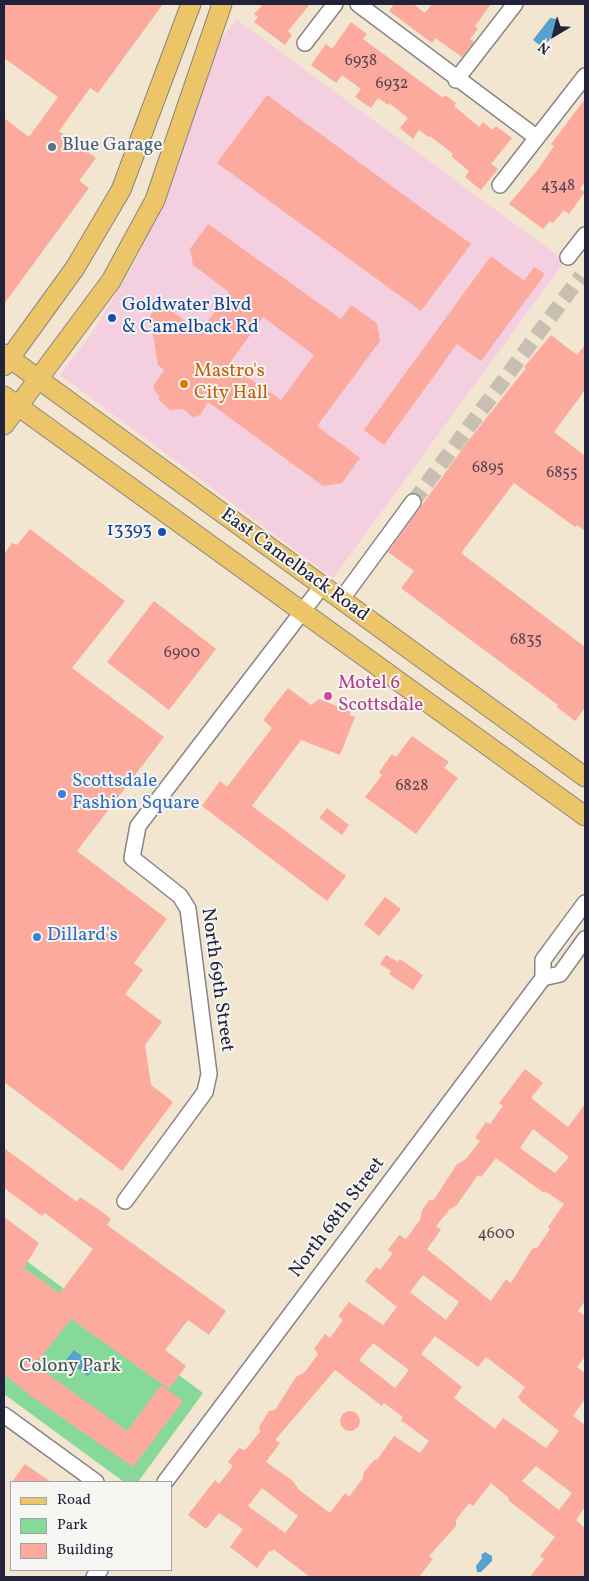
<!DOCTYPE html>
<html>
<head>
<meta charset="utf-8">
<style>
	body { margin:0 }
	#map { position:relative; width:589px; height:1581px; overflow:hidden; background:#f2e6d0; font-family:Vollkorn,serif }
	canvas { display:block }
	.frame { position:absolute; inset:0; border:5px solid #22223b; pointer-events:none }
	.legend { position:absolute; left:10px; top:1481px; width:162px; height:90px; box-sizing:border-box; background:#f6f6f2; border:1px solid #a1a1a9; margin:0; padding:6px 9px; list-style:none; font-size:15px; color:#22223b }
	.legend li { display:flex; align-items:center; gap:10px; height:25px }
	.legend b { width:25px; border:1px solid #a1a1a9 }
	.north { position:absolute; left:529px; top:10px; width:50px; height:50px; -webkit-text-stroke:4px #f6f6f2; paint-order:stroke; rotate:217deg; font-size:14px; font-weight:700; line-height:20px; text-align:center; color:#22223b }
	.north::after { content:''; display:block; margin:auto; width:18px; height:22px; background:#22223b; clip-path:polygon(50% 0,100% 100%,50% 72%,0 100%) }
</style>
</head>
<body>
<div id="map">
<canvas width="589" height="1581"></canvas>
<div class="frame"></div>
<ul class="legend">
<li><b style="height:6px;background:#edc569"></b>Road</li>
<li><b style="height:14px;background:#87d99a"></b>Park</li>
<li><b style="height:14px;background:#fbaa9d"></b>Building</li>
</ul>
<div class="north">N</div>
</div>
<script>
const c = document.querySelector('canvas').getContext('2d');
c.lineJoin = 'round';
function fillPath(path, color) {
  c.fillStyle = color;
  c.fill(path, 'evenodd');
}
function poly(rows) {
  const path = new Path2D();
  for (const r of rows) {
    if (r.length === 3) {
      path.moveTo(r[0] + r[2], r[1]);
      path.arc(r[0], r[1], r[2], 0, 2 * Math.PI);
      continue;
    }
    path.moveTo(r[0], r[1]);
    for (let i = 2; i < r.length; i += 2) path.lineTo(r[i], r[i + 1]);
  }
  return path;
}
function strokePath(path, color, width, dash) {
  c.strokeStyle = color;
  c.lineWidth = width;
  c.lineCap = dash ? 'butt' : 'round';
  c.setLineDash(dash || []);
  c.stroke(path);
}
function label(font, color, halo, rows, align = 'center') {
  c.font = font + ' Vollkorn,serif';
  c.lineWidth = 4;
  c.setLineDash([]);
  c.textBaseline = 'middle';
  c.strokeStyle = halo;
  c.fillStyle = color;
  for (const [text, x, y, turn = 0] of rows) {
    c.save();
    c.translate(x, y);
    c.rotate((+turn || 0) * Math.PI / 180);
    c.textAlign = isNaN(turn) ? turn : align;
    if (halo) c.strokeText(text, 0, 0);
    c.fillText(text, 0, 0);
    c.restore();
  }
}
fillPath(poly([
	[236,19,565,261,333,578,60,375,92,333,136,261,179,163,215,48]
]), '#f3cfdf');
fillPath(poly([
	[4,1244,203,1393,138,1482,124,1482,4,1394]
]), '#87d99a');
fillPath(poly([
	[550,18,557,19,560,26,543,48,533,40],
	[74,1350,95,1366,88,1376,66,1360],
	[485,1552,492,1556,492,1561,481,1572,477,1572,476,1566,482,1558,481,1555]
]), '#57a1cf');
fillPath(poly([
	[4,4,163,4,98,93,90,88,59,131,96,158,79,181,89,188,4,304,4,118,29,137,58,97,4,58],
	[263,4,310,4,288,31,292,35,285,45,254,22,258,17,254,14],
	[394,4,413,4,425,13,432,4,491,4,475,26,478,29,470,39,474,42,462,57,435,38,432,43,389,11],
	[351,22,367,34,363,39,443,98,445,95,456,103,454,106,479,127,483,122,492,130,496,126,512,138,491,164,498,169,481,190,465,177,469,171,451,156,453,154,430,136,428,137,419,130,413,139,400,128,408,118,389,103,388,105,378,98,371,108,355,97,361,89,342,75,336,83,311,65,326,44,332,49],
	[267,95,471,244,421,311,217,163],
	[585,99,585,182,580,189,585,192,569,214,564,210,553,223,550,221,543,229,509,204,539,168,554,146,551,144],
	[208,224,341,319,351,305,377,323,380,341,317,426,360,458,342,483,323,486,208,402,200,415,193,417,183,409,170,410,158,399,160,398,154,389,154,385,164,370,158,365,150,316,160,302,200,332,229,292,193,265,190,249],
	[263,317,314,355,281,400,229,364],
	[491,256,524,281,534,267,545,274,481,361,457,344,384,445,364,430],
	[551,335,577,355,585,345,585,390,554,432,585,456,585,531,577,525,575,527,514,483,461,553,585,647,585,708,575,721,557,707,558,705,401,588,414,571,388,552,466,444,526,368,524,367],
	[30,529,125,601,72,668,164,737,77,851,167,919,134,963,143,970,125,994,162,1022,145,1045,151,1085,173,1102,122,1171,4,1082,4,554,12,543,17,545],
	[154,601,216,649,169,710,107,662],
	[288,688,311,705,319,699,351,712,349,715,355,717,340,755,301,740,252,806,346,876,327,901,202,806,220,781,227,787,272,728,263,720],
	[412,736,449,762,444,768,458,778,416,834,365,797,382,775,379,772,392,754,396,757],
	[327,808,349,825,342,835,319,818],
	[385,897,401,909,379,936,364,924],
	[386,955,398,962,400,959,423,975,413,990,389,974,391,971,380,964],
	[525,1069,543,1083,531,1098,568,1127,585,1104,585,1301,578,1311,585,1316,585,1357,577,1367,585,1373,585,1399,573,1416,585,1425,585,1507,576,1520,585,1528,585,1577,530,1577,544,1559,540,1556,555,1537,508,1500,509,1498,491,1483,473,1506,469,1503,456,1520,456,1526,429,1556,433,1559,419,1577,310,1577,273,1549,272,1552,270,1550,257,1568,230,1547,243,1529,219,1513,206,1529,188,1515,215,1480,219,1484,233,1466,228,1462,239,1448,245,1450,260,1432,259,1427,269,1411,275,1410,296,1377,305,1372,318,1354,314,1349,325,1334,330,1338,343,1320,338,1316,349,1302,383,1325,397,1307,365,1281,376,1267,380,1270,393,1253,388,1250,399,1235,406,1239,420,1220,422,1210,430,1199,432,1201,435,1198,457,1164,466,1159,480,1141,475,1138,486,1122,490,1124,503,1106,499,1103],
	[533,1129,569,1157,555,1173,520,1148],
	[496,1158,544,1193,545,1191,564,1204,548,1227,550,1229,538,1247,532,1249,511,1283,506,1279,491,1301,427,1249,441,1230,436,1226,450,1209,456,1206,478,1175,481,1177],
	[423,1275,459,1302,446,1320,410,1292],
	[435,1336,478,1367,486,1357,525,1387,518,1397,522,1402,559,1431,546,1448,503,1418,495,1429,454,1398,462,1387,421,1354],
	[373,1343,409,1370,395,1388,359,1360],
	[335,1370,382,1406,384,1403,403,1417,401,1420,429,1441,420,1453,394,1436,377,1460,375,1459,364,1472,363,1478,349,1497,345,1493,330,1513,299,1490,293,1481,266,1462,280,1443,275,1440],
	[536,1466,572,1493,559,1510,522,1481],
	[262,1488,298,1516,285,1533,248,1506],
	[4,1148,77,1202,80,1197,101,1211,111,1219,107,1225,226,1311,209,1335,188,1320,165,1350,186,1366,169,1389,71,1319,35,1365,127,1431,161,1385,183,1401,133,1467,31,1396,4,1374,4,1217,39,1243,24,1268,60,1293,93,1249,45,1213,42,1216,4,1188],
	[350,1421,10],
	[25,1464,51,1482,12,1482]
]), '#fbaa9d');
strokePath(poly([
	[413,502,581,276]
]), '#c8bfb2', 15, [15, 8]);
const minor = poly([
	[358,4,536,137],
	[305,43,335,4],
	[456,80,515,4],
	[500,185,585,76],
	[568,257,585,235],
	[341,600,413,502],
	[543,978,560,974,585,939],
	[125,1201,205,1092,209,1074,188,909,180,896,132,858,138,826,322,586],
	[4,1415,96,1482],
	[165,1482,543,978,543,960,585,903],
	[94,1577,100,1570]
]);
const major = poly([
	[4,354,585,777],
	[4,366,75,268,121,190,191,4],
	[4,396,585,816],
	[4,425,111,281,155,200,222,4]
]);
strokePath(minor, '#8a8486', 18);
strokePath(major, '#8a8486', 21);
strokePath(minor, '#fff', 15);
strokePath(major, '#edc569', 19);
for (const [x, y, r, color] of [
	[52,147,5,"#5c6f8a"],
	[112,318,5,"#1a4fb4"],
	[184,384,5,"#e8710a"],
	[162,532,5,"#1a4fb4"],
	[328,696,5,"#d1479c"],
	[62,794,5,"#3f7fe0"],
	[37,937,5,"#3f7fe0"]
]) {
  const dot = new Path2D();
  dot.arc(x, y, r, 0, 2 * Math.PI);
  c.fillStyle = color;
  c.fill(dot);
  strokePath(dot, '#f6f6f2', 2);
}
label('16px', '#584454', null, [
	["6938",361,62],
	["6932",392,85],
	["4348",558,187],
	["6895",488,469],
	["6855",562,474],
	["6835",526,641],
	["6900",182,654],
	["6828",412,787],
	["4600",496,1235]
]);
label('19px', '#4e5e75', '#f6f6f2', [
	["Blue Garage",62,147]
], 'left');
label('19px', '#164399', '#f6f6f2', [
	["Goldwater Blvd",122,307],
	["& Camelback Rd",122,329],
	["13393",152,532,"right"]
], 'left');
label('19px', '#c56008', '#f6f6f2', [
	["Mastro's",194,373],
	["City Hall",194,395]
], 'left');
label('19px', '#22223b', '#f6f6f2', [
	["East Camelback Road",294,566,36],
	["North 69th Street",216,980,82],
	["North 68th Street",338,1218,-53]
]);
label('19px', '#b23c85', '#f6f6f2', [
	["Motel 6",338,685],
	["Scottsdale",338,707]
], 'left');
label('19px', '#366cbe', '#f6f6f2', [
	["Scottsdale",72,783],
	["Fashion Square",72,805],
	["Dillard's",47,937]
], 'left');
label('19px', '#405958', '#f6f6f2', [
	["Colony Park",70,1368]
]);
</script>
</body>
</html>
